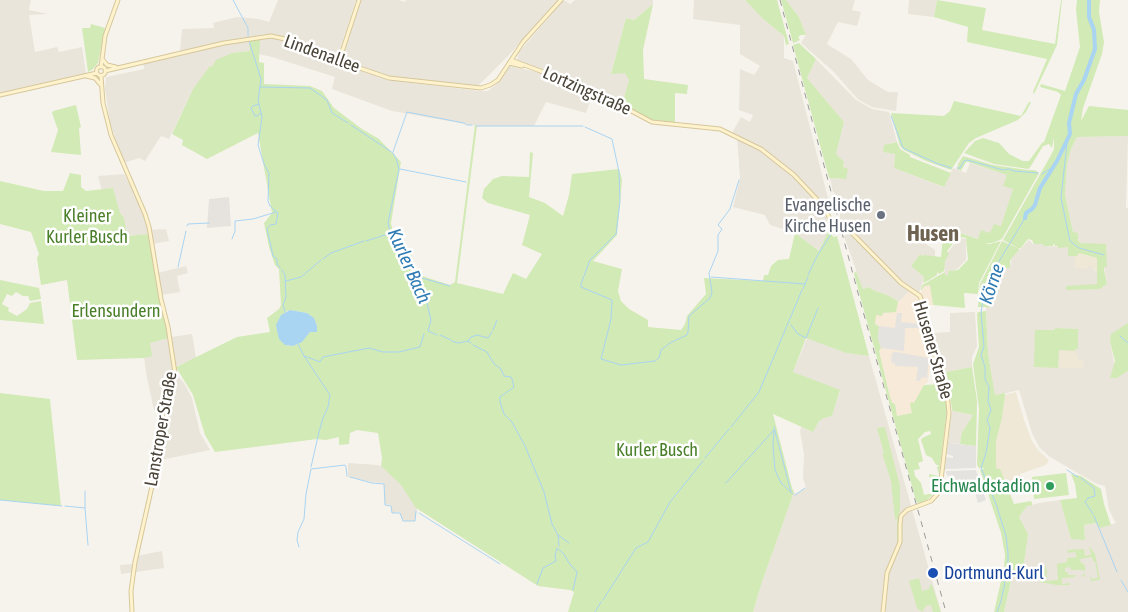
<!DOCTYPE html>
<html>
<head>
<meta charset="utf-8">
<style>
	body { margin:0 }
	canvas { display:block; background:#f6f3ec }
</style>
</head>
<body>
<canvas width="1128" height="612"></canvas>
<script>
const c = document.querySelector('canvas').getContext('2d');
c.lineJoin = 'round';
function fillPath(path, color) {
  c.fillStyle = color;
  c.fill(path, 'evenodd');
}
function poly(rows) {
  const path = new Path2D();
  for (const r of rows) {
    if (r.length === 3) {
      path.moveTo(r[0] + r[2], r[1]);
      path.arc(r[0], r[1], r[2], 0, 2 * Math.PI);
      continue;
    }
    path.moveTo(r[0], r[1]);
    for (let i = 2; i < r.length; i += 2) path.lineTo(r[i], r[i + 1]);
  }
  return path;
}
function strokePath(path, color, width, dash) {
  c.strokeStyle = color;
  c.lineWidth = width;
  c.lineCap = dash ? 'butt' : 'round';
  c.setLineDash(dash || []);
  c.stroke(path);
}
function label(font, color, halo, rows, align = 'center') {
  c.font = font + ' "Asap Condensed",sans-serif';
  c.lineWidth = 5;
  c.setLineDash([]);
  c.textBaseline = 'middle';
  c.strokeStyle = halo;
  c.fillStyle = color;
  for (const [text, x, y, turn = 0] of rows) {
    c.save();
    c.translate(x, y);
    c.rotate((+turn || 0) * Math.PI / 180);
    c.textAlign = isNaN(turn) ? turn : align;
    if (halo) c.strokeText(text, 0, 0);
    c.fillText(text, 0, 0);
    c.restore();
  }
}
fillPath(poly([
	[0,0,31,0,29,10,48,14,29,15,35,52,57,47,59,52,82,47,86,73,50,83,51,85,0,97],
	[278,0,356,0,337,58,285,38,265,34,180,51,182,29,214,28,213,23,237,17,259,19,269,22],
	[361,0,398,0,405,2,406,0,558,0,508,56,477,87,390,77,342,60],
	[564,0,570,4,575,0,653,0,653,4,634,20,626,18,611,73,625,73,629,80,622,104,593,88,517,60,519,52],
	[694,0,745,0,762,18,784,36,784,58,793,61,831,210,827,212,832,223,831,232,830,234,828,233,819,251,795,233,770,225,765,215,733,207,740,178,737,136,732,133,741,117,750,122,753,115,739,110,740,69,754,75,760,66,740,54,740,25,693,19],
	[786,0,855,0,852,10,861,12,857,26,838,22,827,44,851,59,868,80,888,92,898,92,896,111,872,107,859,100,853,94,834,72,801,43,806,35,799,17],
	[909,0,937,0,934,17,908,14],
	[260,38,274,38,284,40,383,78,396,81,479,91,488,91,498,83,509,66,546,74,593,92,586,113,546,102,534,126,477,126,392,111,332,89,335,77,272,57,258,54,260,39,251,51,232,53,212,67,193,89,169,139,161,136,145,161,139,158,124,163,110,123,105,89,106,77,144,69,143,63,198,50],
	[816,59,856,100,872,109,889,112,897,142,890,143,883,152,895,153,894,168,943,187,953,168,966,173,970,163,1007,175,1013,189,1001,227,979,239,957,232,954,240,943,241,924,233,920,240,935,250,935,257,924,255,923,256,920,254,911,266,924,277,919,294,911,289,900,301,898,301,887,295,873,290,869,287,863,289,861,284,844,236,852,231,840,221,840,210,834,192,833,192,830,178,846,179,843,167,844,162,836,154,844,122,807,78],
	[1128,136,1126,208,1128,208,1128,323,1113,334,1110,342,1117,378,1128,371,1128,612,1004,612,1013,573,1022,577,1028,534,1019,517,1027,506,1039,503,1060,500,1071,539,1085,539,1084,525,1097,523,1100,528,1116,523,1109,510,1105,486,1097,484,1050,457,1039,447,1032,433,1019,390,995,396,988,353,986,307,991,307,997,285,1005,268,1010,266,1012,258,1029,240,1033,244,1043,244,1044,246,1068,247,1068,256,1075,256,1075,268,1088,268,1088,266,1093,266,1094,271,1097,271,1097,284,1100,289,1107,284,1104,267,1107,267,1081,243,1073,232,1065,195,1067,164,1071,149,1077,137],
	[1055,328,1078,329,1075,349,1059,350,1035,330,1055,330],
	[124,174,139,201,149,230,166,229,169,241,152,244,150,234,126,236,122,215,119,213,113,188,102,190,98,176],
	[962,238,966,239,966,260,957,269,948,272,948,275,945,275,944,265,948,252,957,241],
	[186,266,188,273,177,276,180,292,161,295,157,273],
	[975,312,977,346,972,357,972,367,946,372,937,354,932,333,950,332,950,313],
	[192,334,196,358,174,367,175,373,184,383,192,398,200,433,210,450,161,460,160,455,167,411,154,410,146,373,144,356,148,343,170,338,172,348,171,337],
	[807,338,846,353,869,356,941,612,753,612,762,582,794,492,796,494,806,488,803,478,804,454,800,431,801,427,813,432,819,421,824,418,832,416,840,391,793,372],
	[952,409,953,411,973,415,963,431,962,431,960,444,948,443],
	[348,463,378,465,385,468,401,485,417,508,415,521,403,521,400,512,392,513,391,505,385,504,384,483,372,482,348,477],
	[162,551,164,568,121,574,120,565,134,564,136,556]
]), '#eae5da');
fillPath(poly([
	[931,284,933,305,919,306,923,333,932,355,928,382,924,385,914,404,912,413,897,416,895,404,892,404,889,393,870,315,887,313,897,302,900,301,911,289,919,295,924,286]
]), '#f7ead8');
fillPath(poly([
	[229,197,231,226,207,228,209,199]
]), '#e6e2dd');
fillPath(poly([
	[1079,253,1097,258,1097,271,1093,270,1092,266,1089,266,1088,269,1075,268,1075,256,1077,256],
	[1059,350,1075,351,1079,360,1083,360,1083,368,1058,368],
	[1016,392,1024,420,1032,441,1038,450,1049,460,1046,465,1020,474,1023,484,1007,490,1000,469,996,468,996,441,1002,418,1005,395]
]), '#efe8d6');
fillPath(poly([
	[745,0,777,0,789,44,786,45,784,36,762,18],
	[781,0,786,0,799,17,806,35,801,35,798,37,800,40,796,42,793,43],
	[937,0,986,8,982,30,1055,44,1061,0,1062,0,1057,45,1034,94,1033,92,1047,59,967,42,968,27,934,17],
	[1077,0,1100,0,1099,12,1104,42,1102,54,1083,108,1081,121,1089,106,1128,110,1128,136,1077,137,1071,149,1067,164,1065,195,1073,232,1078,233,1078,240,1081,243,1106,244,1107,267,1104,267,1104,270,1107,284,1100,289,1066,290,1066,286,1097,284,1097,258,1079,253,1077,256,1068,256,1068,247,1058,248,1058,246,1055,246,1054,243,1053,246,1043,246,1043,244,1034,244,1032,240,1028,239,1021,248,1018,248,1003,240,1051,155,1054,149,1054,137,1052,148,1049,144,1043,146,1029,169,994,164,964,153,975,141,983,138,999,143,1009,154,1023,161,1029,161,1042,143,1044,142,1061,95,1058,92,1040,87,1041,84,1065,91,1080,47,1076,10],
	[653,4,643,50,644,79,688,85,687,94,675,93,675,125,652,121,622,104,629,80,625,73,611,74,626,18,634,20],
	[91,24,105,28,98,63,92,70,88,72,82,28,90,28],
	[260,39,259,62,264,63,264,84,310,86,322,91,334,108,362,129,379,139,401,162,391,223,393,232,412,256,416,274,450,285,455,282,475,125,477,126,457,283,503,294,513,273,526,279,542,254,522,245,530,215,488,203,482,198,484,189,493,179,502,176,529,177,530,152,533,153,529,197,545,203,563,216,569,195,572,174,619,169,622,180,617,235,593,261,622,269,618,291,621,301,629,309,648,320,648,327,681,330,685,324,687,316,706,294,704,278,763,281,764,275,768,275,771,266,778,260,789,259,795,233,819,251,828,232,834,237,837,236,869,356,846,353,806,338,793,372,840,390,832,416,824,418,819,421,813,432,773,414,792,488,794,492,762,582,753,612,568,612,574,592,570,590,538,586,416,508,401,485,381,466,382,458,378,433,357,430,350,433,349,444,339,445,339,437,326,440,317,439,215,452,205,435,193,395,176,367,237,337,270,332,267,318,279,309,281,305,279,269,275,265,269,247,264,223,272,213,258,133,207,159,182,145,183,140,172,134,193,89,210,66,212,67,216,60,232,53,250,51,249,41],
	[290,310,307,313,314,318,317,326,317,332,310,332,301,342,293,346,285,345,285,312],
	[799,43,816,59,807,78,844,122,836,154,844,162,843,167,848,169,846,179,829,178,793,45],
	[954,101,1021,116,1029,102,1031,102,1026,112,1018,120,976,138,969,143,951,170,926,161,904,150,900,146,891,113,944,116,950,111],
	[76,105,81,127,79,128,81,155,51,152,58,130,52,113,53,111],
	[897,142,900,149,910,155,910,157,951,173,944,187,894,168,895,154,883,152,884,145],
	[963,156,993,165,1028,170,1035,170,1039,173,1002,239,992,243,985,243,990,244,1001,241,979,283,978,294,964,293,965,308,933,305,930,285,924,286,922,290,921,290,922,285,945,272,945,275,948,275,948,271,958,270,968,260,966,238,962,237,956,240,947,251,949,254,945,261,944,271,939,274,937,272,937,275,929,280,923,283,924,277,911,266,920,254,923,256,924,255,941,257,943,237,955,240,957,232,978,239,981,230,990,233,994,224,1001,226,1013,189,1003,186,1007,175,968,162,966,162,961,171,957,169,958,164],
	[70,173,81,175,81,187,86,191,113,188,120,213,124,218,127,236,148,234,152,245,156,280,169,338,150,343,152,356,144,358,77,360,67,280,41,285,37,258,39,254,31,232,0,224,0,181,44,191,63,191],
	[1002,241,1020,249,1012,258,1010,261,1010,268,1005,268,1002,275,997,275,994,281,998,282,991,307,978,307,980,284],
	[856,271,863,289,869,287,873,290,887,295,898,301,896,312,883,313,882,316,876,315,875,323,876,325,879,326,878,338,881,348,879,351,889,393,892,403,895,404,897,416,912,413,910,404,912,402,914,403,924,385,942,384,944,386,947,410,939,474,937,468,939,465,936,465,932,458,926,455,921,440,922,438,931,434,930,431,925,432,918,439,923,461,918,463,920,469,914,470,915,476,921,483,924,495,933,493,929,474,939,476,937,490,925,502,919,504,916,501,854,274],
	[0,280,39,288,41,299,30,301,28,296,23,296,16,292,12,296,7,294,2,304,9,308,8,311,17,316,27,309,30,303,41,301,44,324,0,320],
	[986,311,988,353,995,395,1005,393,1005,395,1002,418,996,441,996,468,1000,469,1014,504,1031,501,1032,503,1032,505,1027,506,1019,517,1028,534,1022,578,1013,573,1004,612,994,612,1004,568,1005,555,1001,533,980,470,985,468,979,468,977,465,979,409,973,364,979,347,977,314,978,312],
	[1128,323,1128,371,1117,378,1110,378,1115,361,1110,342,1111,334],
	[1055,328,1078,329,1078,349,1075,349,1075,351,1059,350,1058,368,1034,367,1035,330,1055,330],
	[972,367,977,401,976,446,960,444,962,431,963,431,973,415,953,411,952,409,946,372],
	[0,393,50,399,61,506,0,500],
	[885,427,900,486,900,510,898,521,899,531,897,547,897,519,895,519,891,481,882,453,884,453,877,428],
	[1066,473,1069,495,1034,499,1032,477],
	[1071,474,1081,476,1101,489,1104,504,1111,525,1100,528,1096,523,1084,525,1085,540,1071,539,1060,500,1077,498,1075,484],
	[1067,546,1068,550,1084,549,1085,556,1091,555,1089,546,1095,554,1100,580,1091,581,1090,575,1092,579,1098,578,1095,561,1093,561,1092,557,1080,559,1081,563,1084,564,1085,568,1086,568,1085,569,1085,576,1082,577,1082,575,1085,574,1084,570,1071,570,1071,568,1069,567,1065,568,1065,572,1068,572,1068,575,1075,575,1075,577,1062,578,1062,584,1070,583,1070,581,1070,585,1057,585,1040,582,1039,580,1046,565,1047,575,1045,575,1048,577,1045,578,1046,581,1058,580,1057,564,1067,562,1067,558,1077,557,1075,552,1068,553],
	[919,578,922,591,929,589,930,585,932,585,941,612,933,612,931,605,926,606,922,612,917,608,909,581]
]), '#d2eab5');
fillPath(poly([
	[897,313,902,313,901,322,919,324,919,328,905,328,904,351,881,348,878,338,879,326,895,328],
	[896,352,929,358,927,378,923,377,919,381,916,381,918,367,895,366,895,364,891,362,892,353],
	[948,443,976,446,976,468,945,469,946,457,953,458,953,456,946,454],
	[976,470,986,500,978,503,972,481,953,480,949,478,946,473,946,471]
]), '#e5e3e0');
fillPath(poly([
	[290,310,307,313,314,318,317,326,317,332,310,332,302,342,293,346,285,345,279,339,277,330,276,325,281,315]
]), '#a9d4f2');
strokePath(poly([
	[233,0,248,28,248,36],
	[249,41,261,79,258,101,262,117,258,145,264,164,269,173,268,201,270,206,278,213,276,224,270,225,267,229,273,256,277,259,277,264,280,268],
	[260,87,310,88,327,100,332,113,348,123],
	[259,104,253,106,251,108,255,116,257,116,261,113],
	[891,116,903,148,936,163,951,168],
	[351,125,393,153,396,158,399,169,388,223,390,232,412,265,418,283,427,303,431,320,428,331,437,335],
	[476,126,583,126],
	[585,127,612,139,619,172,620,201,616,234,590,260,581,284,581,287,612,300,611,319,601,359,621,365,655,361,659,358,661,350,670,343,687,335,688,332,689,316,710,298,712,293,709,273,718,251,718,235,722,229,718,225,730,209,739,180],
	[1067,143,1061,198,1070,241,1079,248,1104,255],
	[393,152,407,112,464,123,467,125,472,125],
	[957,168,960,168,964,161,967,160,1003,170,1009,169,1014,171,1038,173],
	[400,169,466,182],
	[1042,174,1053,167],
	[187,226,188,224,209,223],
	[834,234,834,230],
	[232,239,235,231,235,221,253,219,276,212],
	[366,241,388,234],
	[323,259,331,253,364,241],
	[178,267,186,231],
	[282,270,285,275,286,297,283,305,285,312],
	[808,275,817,256,831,234],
	[415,276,450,286],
	[711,277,805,284],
	[286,281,301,277,321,260],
	[803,289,808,277],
	[791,325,798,334,806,338,818,308],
	[493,330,497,320],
	[440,335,451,340],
	[1120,336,1128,343],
	[452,341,458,343,468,341,471,343],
	[468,341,471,337,477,335,488,338,492,332],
	[298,344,304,356,330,395,328,407,323,418,319,432,311,467],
	[473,345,487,352,494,364,501,369,504,376,511,377,512,379,514,387,500,397,500,402,504,414,512,422,525,446,544,492,552,524,558,535,559,546],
	[304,356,320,362,323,357,369,348,383,352,399,352,420,347,424,334],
	[731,427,759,392,802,290],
	[774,427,791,492],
	[705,458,729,429],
	[1067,470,1078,477],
	[350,477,372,483,384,484,385,505,391,506,392,513,400,513,403,521,415,521,416,511],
	[1081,478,1094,488,1095,496,1088,498,1085,502,1093,514],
	[726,483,774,430,773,445,775,470,781,483,793,494],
	[795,495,805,488],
	[0,500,62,506],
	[65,506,85,508,85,491],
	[85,508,88,545],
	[419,513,500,564],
	[1094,516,1117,572],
	[558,535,569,543],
	[299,547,297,540,298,532,304,519,306,494,311,469,345,465,346,467,347,476],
	[1121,580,1128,592],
	[537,584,543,568,556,561,555,556,557,548,564,554,569,563,577,572,573,590],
	[603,600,636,548,648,542,670,502,703,461],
	[595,612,601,602],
	[997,612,1001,601,1008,568,1008,553,1006,536,996,504,981,468,986,453,990,428,987,420,991,410,988,401,989,387,985,379,985,367,981,355,984,346,981,313,984,293,992,273,1025,218]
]), '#a9d4f2', 1);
strokePath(poly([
	[1025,218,1026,213,1032,209,1035,205,1040,188,1057,161,1070,134,1069,123,1076,94,1084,80,1095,49,1094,30,1089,17,1089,0]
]), '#a9d4f2', 4);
const secondary = poly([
	[103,60,107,65,116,67],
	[511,60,594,91,652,122,720,129,761,149,794,175,824,207,832,223,841,224,846,227,901,283,920,296,924,308,926,337,942,371,947,393,949,413,941,480,939,492,931,501,907,510,901,516,900,524,900,542,887,573,883,612],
	[339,61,359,0],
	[509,63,522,66],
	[101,71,4.5],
	[101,67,105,36,118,0],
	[105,71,224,43,271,36,285,39,339,61,389,78,481,88,490,85,498,80,523,42,561,0],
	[86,76,95,78,101,85],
	[101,76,103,103,111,135,145,214,149,227,161,299,168,327,175,373,159,455,135,562,131,591,132,612],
	[0,95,97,73]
]);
strokePath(secondary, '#d6c79b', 5);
strokePath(secondary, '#fff3cd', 3);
strokePath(poly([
	[780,0,858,293,946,612]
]), '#9a9a9a', 1, [6, 6]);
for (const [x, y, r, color] of [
	[881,215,5,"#6b7280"],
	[1050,486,5,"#2e9e5b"],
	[933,573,6,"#1a4fb4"]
]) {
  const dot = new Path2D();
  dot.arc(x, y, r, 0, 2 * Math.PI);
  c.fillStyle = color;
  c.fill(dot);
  strokePath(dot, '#fff', 2);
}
label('18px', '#4b4439', '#fff', [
	["Lindenallee",322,54,20],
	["Lortzingstraße",587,91,24],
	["Husener Straße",933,350,74],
	["Lanstroper Straße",161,429,-80]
]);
label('18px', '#5b616d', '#fff', [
	["Evangelische",871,205],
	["Kirche Husen",871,226]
], 'right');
label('18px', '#4a7f2a', '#fff', [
	["Kleiner",87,216],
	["Kurler Busch",87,237],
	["Erlensundern",116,311],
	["Kurler Busch",657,450]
]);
label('18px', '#27864d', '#fff', [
	["Eichwaldstadion",1040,486]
], 'right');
label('18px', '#164399', '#fff', [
	["Dortmund-Kurl",944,573]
], 'left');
label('italic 19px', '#2e7ab2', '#fff', [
	["Kurler Bach",409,266,66],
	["Körne",992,284,-71]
]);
label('bold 22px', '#6e6250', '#fff', [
	["Husen",933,234]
]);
</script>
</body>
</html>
